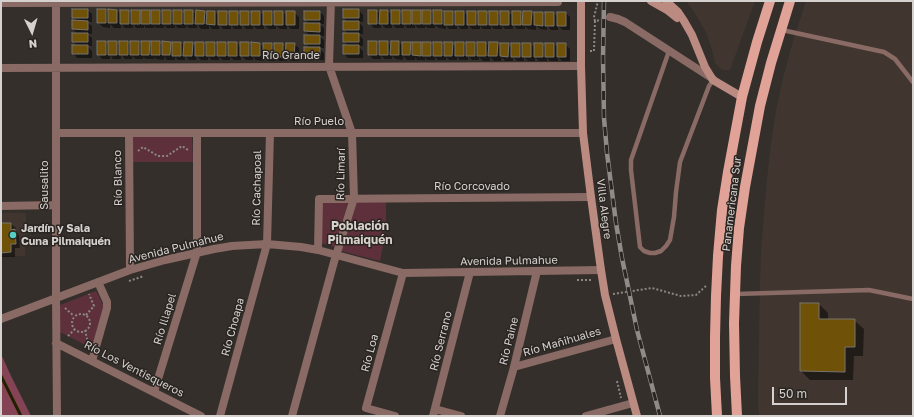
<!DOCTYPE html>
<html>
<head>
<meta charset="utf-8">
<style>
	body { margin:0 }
	#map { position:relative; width:914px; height:417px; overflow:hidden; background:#342f2b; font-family:"Golos Text",sans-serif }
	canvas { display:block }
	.frame { position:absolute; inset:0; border:2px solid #d4d1cf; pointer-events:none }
	.north { position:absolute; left:12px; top:12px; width:40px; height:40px; -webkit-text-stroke:3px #2a2521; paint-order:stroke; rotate:175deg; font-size:11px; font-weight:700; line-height:16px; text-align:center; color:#d4d1cf }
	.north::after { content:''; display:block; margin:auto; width:14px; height:18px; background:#d4d1cf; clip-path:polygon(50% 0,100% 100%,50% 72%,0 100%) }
	.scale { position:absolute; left:772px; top:387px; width:75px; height:18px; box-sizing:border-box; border:2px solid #d4d1cf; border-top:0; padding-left:5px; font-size:12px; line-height:14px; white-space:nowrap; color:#d4d1cf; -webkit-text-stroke:3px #2a2521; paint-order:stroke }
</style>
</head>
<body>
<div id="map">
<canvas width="914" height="417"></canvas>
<div class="frame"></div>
<div class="north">N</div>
<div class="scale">50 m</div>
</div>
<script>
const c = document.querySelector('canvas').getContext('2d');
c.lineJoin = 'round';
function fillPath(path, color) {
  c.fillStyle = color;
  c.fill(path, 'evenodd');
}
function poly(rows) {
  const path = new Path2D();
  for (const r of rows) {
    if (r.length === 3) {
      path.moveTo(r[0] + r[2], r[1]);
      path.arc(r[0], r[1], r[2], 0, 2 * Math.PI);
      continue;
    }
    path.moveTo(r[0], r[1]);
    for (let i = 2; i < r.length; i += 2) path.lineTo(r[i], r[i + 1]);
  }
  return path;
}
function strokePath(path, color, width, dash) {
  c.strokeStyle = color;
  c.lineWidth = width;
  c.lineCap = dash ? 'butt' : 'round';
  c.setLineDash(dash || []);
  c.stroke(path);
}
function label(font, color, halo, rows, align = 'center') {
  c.font = font + ' "Golos Text",sans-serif';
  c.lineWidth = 3;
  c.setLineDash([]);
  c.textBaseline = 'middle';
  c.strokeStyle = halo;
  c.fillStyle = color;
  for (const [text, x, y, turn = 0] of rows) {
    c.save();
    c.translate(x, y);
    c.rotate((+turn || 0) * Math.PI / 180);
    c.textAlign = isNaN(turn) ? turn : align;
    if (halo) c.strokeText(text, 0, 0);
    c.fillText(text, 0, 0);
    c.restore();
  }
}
fillPath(poly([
	[686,1,755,1,730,70,724,70,721,69,715,63,711,46,706,32,695,13],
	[806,1,913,1,913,416,759,416,758,403,760,286,761,251,767,179,771,144,776,111,783,78,792,45],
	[1,213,26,213,25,256,1,256]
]), '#41362f');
fillPath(poly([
	[192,135,193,162,133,162,133,136],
	[356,201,386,201,386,230,380,261,341,251],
	[321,202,348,202,335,247,321,243],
	[96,291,103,305,103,311,93,349,60,332,60,305]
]), '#5e303c');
fillPath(poly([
	[1,354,11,376,31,416,1,416]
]), '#844455');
fillPath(poly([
	[87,10,92,14,92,22,87,22,92,26,92,34,87,34,92,38,92,46,87,46,92,51,92,58,77,58,73,53,77,46,73,41,77,34,73,29,77,22,73,17],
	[106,10,109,14,117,11,121,14,128,11,132,14,139,11,142,13,150,11,152,13,160,11,163,14,171,11,174,14,181,11,185,15,192,11,197,15,204,12,208,15,208,12,215,12,219,15,226,12,230,15,237,12,241,16,241,12,249,12,252,15,260,12,264,16,272,12,275,16,283,12,287,16,294,12,299,17,299,29,291,29,287,25,287,29,280,29,276,26,276,29,269,29,264,25,264,29,257,29,253,26,253,29,246,29,242,25,242,29,234,29,231,25,231,29,223,29,220,25,219,29,212,29,209,25,209,29,201,29,197,24,197,28,189,28,186,25,186,28,178,28,175,25,175,28,167,28,164,25,164,28,156,28,154,26,154,28,146,28,144,25,144,28,136,28,133,24,133,28,125,28,121,24,121,28,114,28,110,24,110,28,103,27,98,23],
	[359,10,363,15,363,22,359,22,363,27,363,34,358,34,363,39,363,46,358,46,363,51,363,58,348,58,344,54,349,46,344,42,348,34,344,29,348,22,344,18],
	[377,11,380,14,381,11,388,11,392,15,399,11,403,15,411,11,413,14,421,11,423,14,431,11,434,15,442,11,445,15,453,12,456,15,464,12,468,16,475,12,479,15,486,12,490,16,497,12,501,16,508,12,513,16,520,12,524,16,531,12,535,17,543,13,546,16,554,13,558,17,566,13,570,17,570,30,563,30,558,26,558,30,551,30,547,26,547,30,540,29,536,25,536,30,528,29,525,26,525,29,517,29,513,25,513,29,505,29,502,26,502,29,494,29,491,26,491,29,483,29,480,26,480,29,472,29,468,25,468,29,461,29,457,25,457,29,449,29,446,25,446,29,439,28,435,25,435,28,428,28,425,26,425,28,418,28,415,25,415,28,407,28,404,24,404,28,396,28,392,24,392,28,385,28,381,24,381,28,374,28,369,23],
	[320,12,324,16,324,24,320,24,324,28,324,36,319,36,324,40,324,48,319,48,324,53,324,60,309,60,305,56,310,48,305,43,310,36,305,31,305,24,309,24,305,19],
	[105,42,109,45,116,42,120,46,128,42,131,46,139,42,142,45,149,42,152,45,159,42,163,46,170,43,173,46,173,43,181,43,185,46,192,43,196,47,204,43,207,46,215,43,218,47,226,43,229,47,237,43,241,48,249,43,252,47,260,44,264,48,271,44,275,47,282,44,286,48,294,44,299,48,299,61,291,61,287,57,287,61,279,61,276,57,276,61,268,61,264,56,264,61,256,60,253,57,253,60,246,60,241,56,241,60,234,60,230,57,230,60,223,60,219,57,219,60,212,60,208,57,208,60,201,60,197,56,196,60,189,60,185,56,185,60,178,60,175,57,175,60,167,60,164,56,164,60,156,59,154,57,154,59,146,59,143,57,143,59,136,59,132,56,132,59,125,59,121,55,121,59,113,59,110,55,110,59,102,59,98,54],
	[377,42,380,46,388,42,391,46,399,42,403,46,410,43,413,45,420,43,423,45,430,43,434,46,441,43,445,46,452,43,456,47,463,43,467,47,467,43,475,43,478,47,486,43,490,47,497,43,501,47,508,44,512,48,520,44,523,47,531,44,535,48,542,44,546,48,554,44,558,48,565,44,570,49,570,61,562,61,558,57,558,61,550,61,547,58,547,61,539,61,535,57,535,61,528,61,524,57,524,61,517,61,513,57,513,61,505,61,502,57,501,61,494,61,490,57,490,61,483,61,479,57,479,60,472,60,468,56,468,60,460,60,457,57,457,60,449,60,446,57,446,60,438,60,435,57,435,60,427,60,425,57,425,60,417,60,415,57,415,60,407,60,403,56,403,60,396,59,392,56,392,59,385,59,381,56,381,59,373,59,369,55],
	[1,224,11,224,16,228,16,231,19,235,20,248,15,248,15,257,1,257],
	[819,304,828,313,828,320,854,320,864,329,863,356,854,356,853,380,810,380,801,371]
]), '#0007');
strokePath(poly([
	[1,376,21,416]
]), '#212100', 3);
const building = poly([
	[72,9,88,9,88,18,72,18,72,9],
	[97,9,106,9,106,23,97,23,97,9],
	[108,9,117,10,117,23,108,23,108,9],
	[343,9,359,9,359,18,343,18,343,9],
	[120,10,129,10,129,24,120,24,120,10],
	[131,10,140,10,140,24,131,24,131,10],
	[141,10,150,10,150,24,141,24,141,10],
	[151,10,160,10,160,24,151,24,151,10],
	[162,10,171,10,171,24,162,24,162,10],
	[173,10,182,10,182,24,173,24,173,10],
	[184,10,193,10,193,24,184,24,184,10],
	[196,10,205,11,204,24,195,24,196,10],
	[368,10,377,10,377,24,368,24,368,10],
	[380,10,388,10,388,24,379,24,380,10],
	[391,10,400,10,400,24,391,24,391,10],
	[402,10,411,10,411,24,402,24,402,10],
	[412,10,421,10,421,24,412,24,412,10],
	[422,10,431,10,431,24,422,24,422,10],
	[433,10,442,10,442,24,433,24,433,10],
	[207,11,215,11,215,25,206,24,207,11],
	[218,11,227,11,227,25,218,25,218,11],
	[229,11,238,11,238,25,229,25,229,11],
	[240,11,249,11,249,25,240,25,240,11],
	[251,11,260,11,260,25,251,25,251,11],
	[263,11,272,11,272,25,263,25,263,11],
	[274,11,283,11,283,25,274,25,274,11],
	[286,11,295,11,295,25,286,25,286,11],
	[304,11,320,11,320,20,304,20,304,11],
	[444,11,453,11,453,25,444,25,444,11],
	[455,11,464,11,464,25,455,25,455,11],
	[467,11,476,11,476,25,467,25,467,11],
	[478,11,487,11,487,25,478,25,478,11],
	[489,11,498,11,498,25,489,25,489,11],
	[500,11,509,11,509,25,500,25,500,11],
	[512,11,521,11,521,25,512,25,512,11],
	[523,11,532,11,531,25,522,25,523,11],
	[534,12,543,12,543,26,534,25,534,12],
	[545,12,554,12,554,26,545,26,545,12],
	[557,12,566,12,566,26,557,26,557,12],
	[72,20,88,21,88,30,72,29,72,20],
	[343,21,359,21,359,30,343,30,343,21],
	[304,23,320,23,320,32,304,31,304,23],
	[72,33,88,33,88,42,72,42,72,33],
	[343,33,359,33,359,42,343,42,343,33],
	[304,35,320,35,320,44,304,44,304,35],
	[97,41,106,41,106,55,97,55,97,41],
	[108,41,117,41,117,55,108,55,108,41],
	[119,41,128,41,128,55,119,55,119,41],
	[130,41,139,41,139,55,130,55,130,41],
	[141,41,150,41,149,55,141,55,141,41],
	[151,41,160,41,160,55,151,55,151,41],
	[162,41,171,42,170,55,162,55,162,41],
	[368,41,377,41,377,55,368,55,368,41],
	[379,41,388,41,388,55,379,55,379,41],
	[391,41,399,41,399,55,390,55,391,41],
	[172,42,181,42,181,56,172,56,172,42],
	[184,42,193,42,192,56,183,56,184,42],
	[195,42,204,42,204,56,195,56,195,42],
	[206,42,215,42,215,56,206,56,206,42],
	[217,42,226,42,226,56,217,56,217,42],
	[228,42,237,42,237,56,228,56,228,42],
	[240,42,249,42,249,56,240,56,240,42],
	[251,42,260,43,260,56,251,56,251,42],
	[402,42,411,42,410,55,402,55,402,42],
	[412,42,421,42,421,56,412,55,412,42],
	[422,42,431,42,431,56,422,56,422,42],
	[433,42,442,42,442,56,433,56,433,42],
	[444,42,453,42,452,56,444,56,444,42],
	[455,42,464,42,464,56,455,56,455,42],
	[466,42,475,42,475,56,466,56,466,42],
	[477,42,486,42,486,56,477,56,477,42],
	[489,42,498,42,497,56,488,56,489,42],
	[263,43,272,43,272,57,263,56,263,43],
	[274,43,283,43,283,57,274,57,274,43],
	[286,43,295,43,294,57,285,57,286,43],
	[500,43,509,43,508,57,500,56,500,43],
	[511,43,520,43,520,57,511,57,511,43],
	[522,43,531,43,531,57,522,57,522,43],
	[534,43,543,43,543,57,534,57,534,43],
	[545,43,554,43,554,57,545,57,545,43],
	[557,43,566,43,566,57,557,57,557,43],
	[72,45,88,45,88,54,72,54,72,45],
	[343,45,359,45,359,54,343,54,343,45],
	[304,47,320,47,320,56,304,56,304,47],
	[1,223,11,223,11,230,15,229,16,244,11,244,11,252,1,253,1,223],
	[800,303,819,303,819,319,855,319,855,347,845,347,845,372,800,371,800,303]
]);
fillPath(building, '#6f5108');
strokePath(building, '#77746e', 1);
strokePath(poly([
	[595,21,594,17,598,1],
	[590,51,594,51,595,21,601,20],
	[138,151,143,147,158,156,167,156,182,146,188,150],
	[577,280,593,280],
	[129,281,144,276],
	[613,294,652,288,681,296,696,295,707,285],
	[65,308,74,316],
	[81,323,9],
	[86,315,94,306,89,294],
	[85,330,88,343],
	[68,336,75,329],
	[617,381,621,398]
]), '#8b8784', 2, [2, 2]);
strokePath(poly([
	[782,30,884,52,895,59,913,82],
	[669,51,631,160,631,170,640,247,644,251,650,253,655,253,661,251,666,246,670,240,674,217,676,192,680,162,709,86,713,80],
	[736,294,869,290,913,299]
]), '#896a64', 4.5);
strokePath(poly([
	[1,3,558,2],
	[56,3,56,298,57,416],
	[610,17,618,19,625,22,713,79],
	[1,68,581,66],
	[56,133,583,133],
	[129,133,130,270],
	[1,206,56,205],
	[318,250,319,199,591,197],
	[1,319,130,270,165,260,214,249,232,246,267,244,301,247,318,250,403,273,601,270],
	[56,343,201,416],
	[92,361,107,308,107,302,98,282],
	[514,367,616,339],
	[154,392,197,252,197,133],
	[435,409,461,416],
	[220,416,267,244,270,133],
	[292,416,334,262,354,198,352,133,329,66,331,1],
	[395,416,366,408,403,273],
	[433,416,470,272],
	[500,416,514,367,537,271],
	[586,416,633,403]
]), '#896a64', 8);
strokePath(poly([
	[581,1,581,66,583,133,591,197,601,270,605,295,616,339,637,416],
	[651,1,667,10,677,18],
	[666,1,678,12,684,21,692,35,705,67,713,80,742,97]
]), '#bb8a81', 8);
strokePath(poly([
	[717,416,715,378,715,337,716,296,718,256,722,210,728,172,742,97,757,42,770,1],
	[737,416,735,376,734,323,736,266,739,228,745,187,760,106,771,63,790,1]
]), '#e1a297', 10);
const rail = poly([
	[604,1,603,58,604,118,607,153,616,223,622,258,637,330,660,416]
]);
strokePath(rail, '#8f8b89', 4.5);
strokePath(rail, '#2a2521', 3, [9]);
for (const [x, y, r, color] of [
	[13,235,4,"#55cec6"]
]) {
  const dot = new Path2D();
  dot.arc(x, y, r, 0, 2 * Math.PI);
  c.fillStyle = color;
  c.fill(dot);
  strokePath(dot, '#2a2521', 1.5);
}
label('11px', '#d4d1cf', '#2a2521', [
	["Río Grande",291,56],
	["Río Puelo",319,122],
	["Río Limarí",341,174,-89],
	["Río Blanco",118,178,-91],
	["Sausalito",45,185,-90],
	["Río Corcovado",472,187],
	["Río Cachapoal",257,188,-89],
	["Panamericana Sur",732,204,-83],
	["Villa Alegre",604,209,83],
	["Avenida Pulmahue",176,248,-14],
	["Avenida Pulmahue",509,261,-1],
	["Río Illapel",165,319,-73],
	["Río Choapa",233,327,-75],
	["Río Serrano",441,341,-76],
	["Río Paine",509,341,-76],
	["Río Mañihuales",562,342,-16],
	["Río Loa",370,353,-75],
	["Río Los Ventisqueros",134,369,27]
]);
label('bold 11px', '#d4d1cf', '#2a2521', [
	["Jardín y Sala",21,229],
	["Cuna Pilmaiquén",21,242]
], 'left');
label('bold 12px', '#d7d0cb', '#2a2521', [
	["Población",360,226],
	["Pilmaiquén",360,240]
]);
</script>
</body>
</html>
